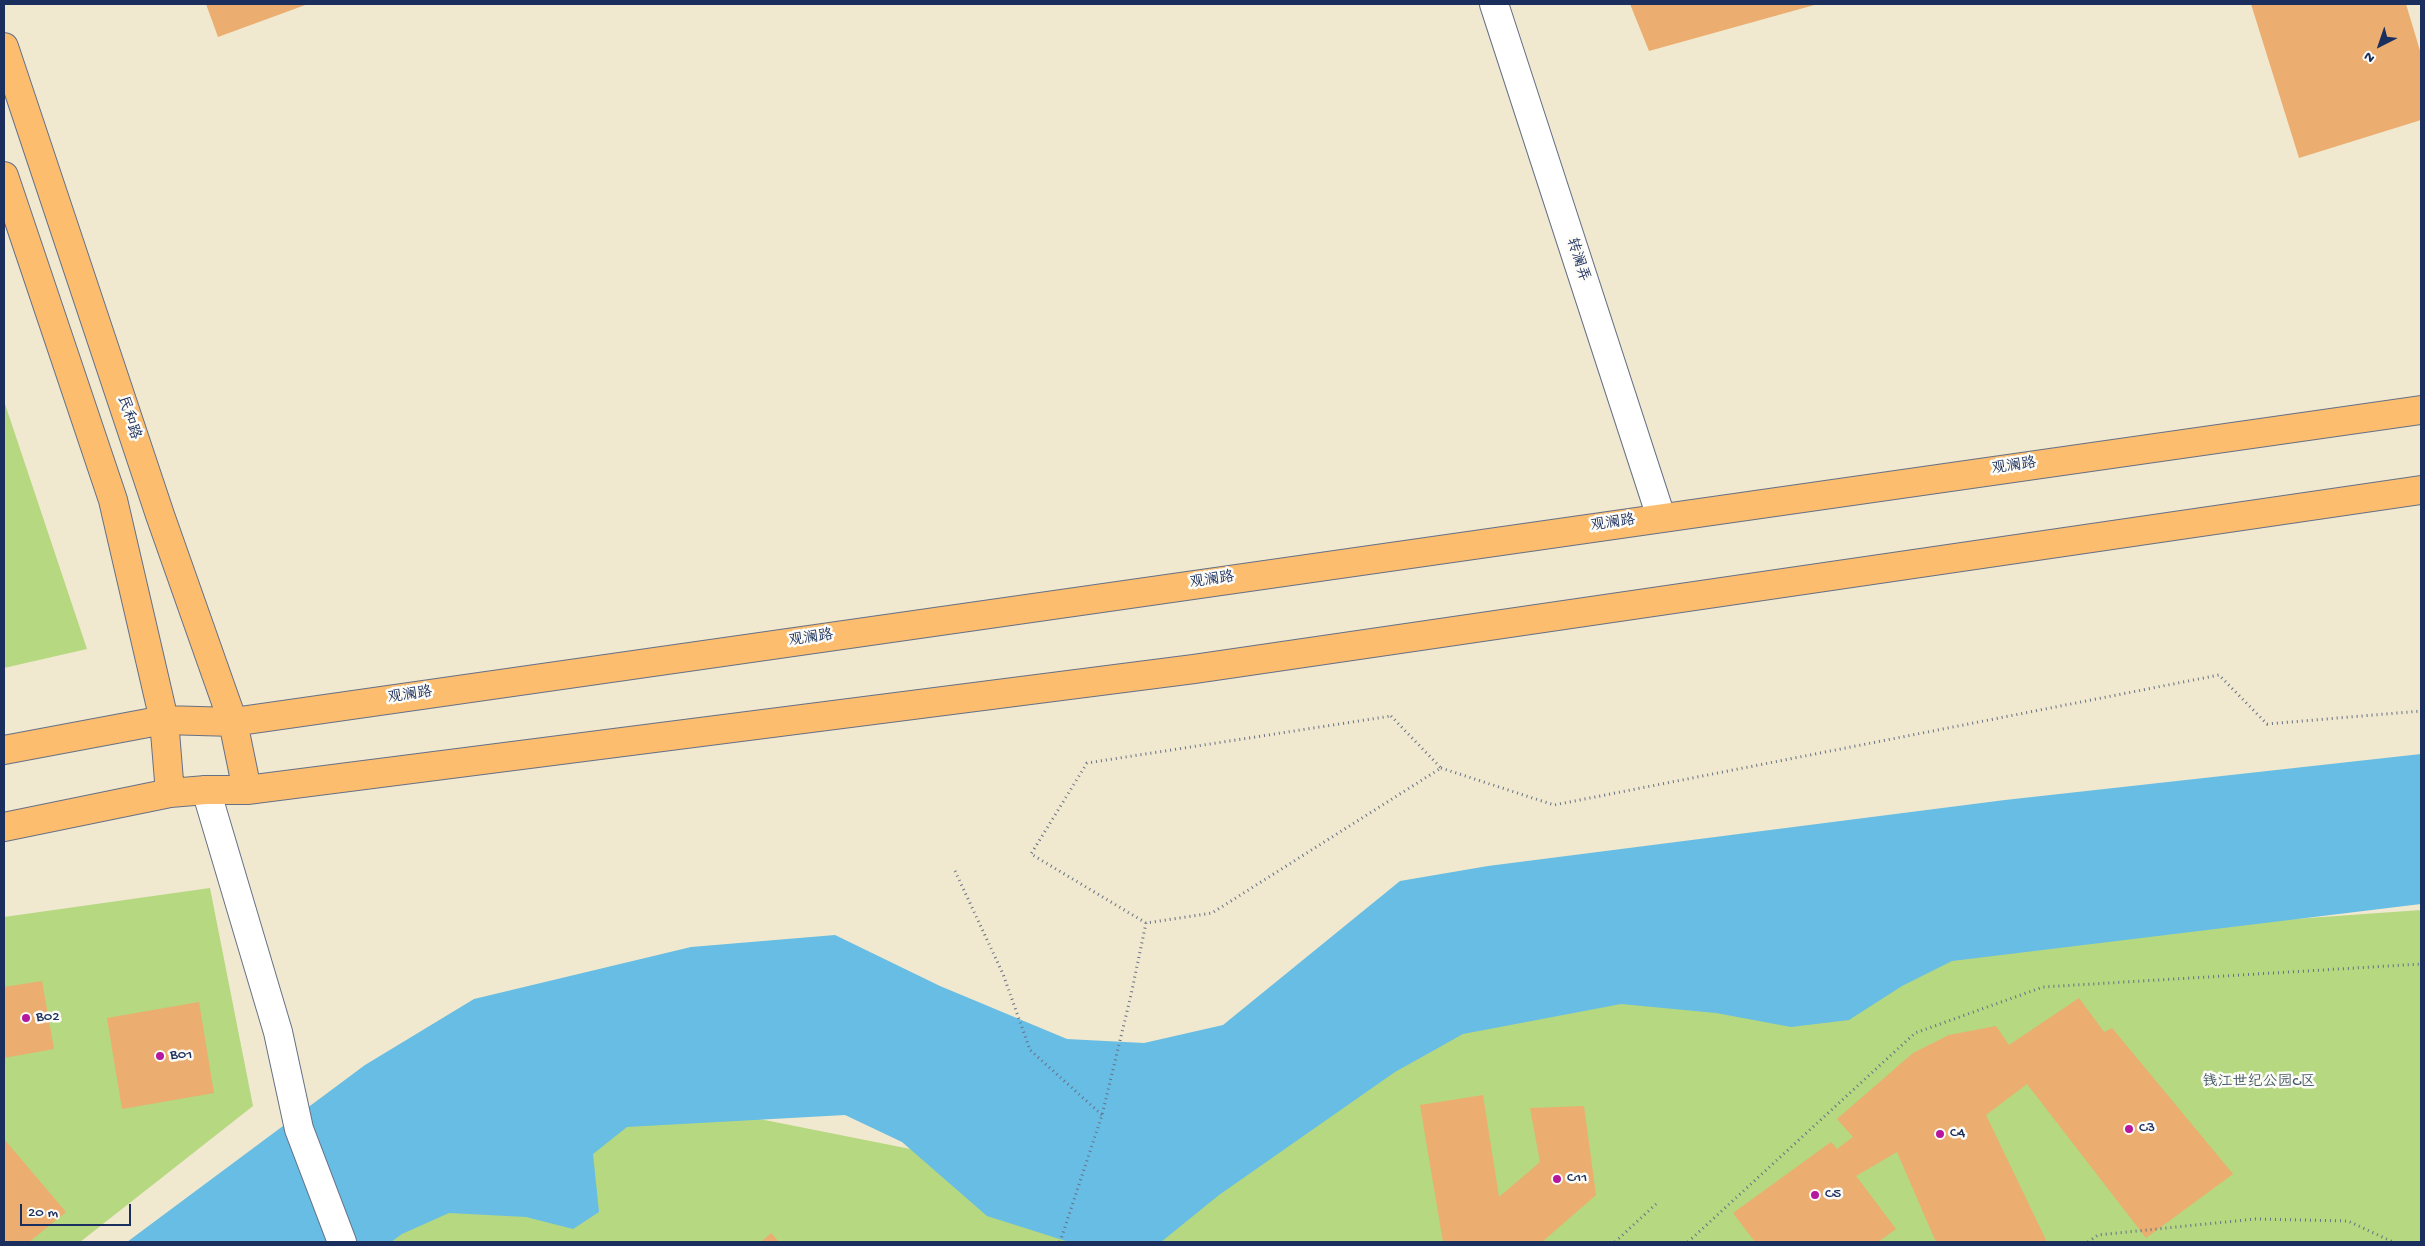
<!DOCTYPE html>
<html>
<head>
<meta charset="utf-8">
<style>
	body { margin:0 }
	#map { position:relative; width:2425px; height:1246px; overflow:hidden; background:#f0e9cf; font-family:"Gochi Hand",sans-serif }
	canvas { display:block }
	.frame { position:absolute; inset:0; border:5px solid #1b2f5e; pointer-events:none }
	.north { position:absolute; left:2355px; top:20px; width:50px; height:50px; -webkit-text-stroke:4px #fdfcf7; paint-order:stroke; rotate:221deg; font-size:14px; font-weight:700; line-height:20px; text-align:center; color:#1b2f5e }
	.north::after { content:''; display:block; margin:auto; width:18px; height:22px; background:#1b2f5e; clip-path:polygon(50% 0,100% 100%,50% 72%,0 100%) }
	.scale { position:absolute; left:20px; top:1204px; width:111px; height:22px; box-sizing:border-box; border:2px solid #1b2f5e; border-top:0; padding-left:6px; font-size:15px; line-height:18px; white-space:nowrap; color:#1b2f5e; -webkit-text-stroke:4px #fdfcf7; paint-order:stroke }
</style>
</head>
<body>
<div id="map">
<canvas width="2425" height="1246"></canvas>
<div class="frame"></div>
<div class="north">N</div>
<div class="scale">20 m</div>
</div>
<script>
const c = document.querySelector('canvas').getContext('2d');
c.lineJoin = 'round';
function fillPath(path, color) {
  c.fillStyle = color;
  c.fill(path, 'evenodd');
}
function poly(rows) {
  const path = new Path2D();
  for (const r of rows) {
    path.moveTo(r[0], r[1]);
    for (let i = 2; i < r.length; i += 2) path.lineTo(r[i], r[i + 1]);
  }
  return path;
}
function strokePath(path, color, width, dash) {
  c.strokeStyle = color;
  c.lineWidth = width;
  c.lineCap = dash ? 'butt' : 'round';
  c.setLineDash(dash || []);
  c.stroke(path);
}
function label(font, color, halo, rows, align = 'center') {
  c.font = font + ' "Gochi Hand","LXGW WenKai TC",sans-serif';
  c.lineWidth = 5;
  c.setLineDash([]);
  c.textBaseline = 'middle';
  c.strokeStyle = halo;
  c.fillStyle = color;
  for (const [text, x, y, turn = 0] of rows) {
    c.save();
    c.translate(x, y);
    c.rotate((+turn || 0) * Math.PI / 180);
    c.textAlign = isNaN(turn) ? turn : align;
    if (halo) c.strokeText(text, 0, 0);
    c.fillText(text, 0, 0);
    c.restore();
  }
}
fillPath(poly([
	[4,401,87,649,4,668],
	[210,888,253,1106,80,1242,4,1242,4,917],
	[2421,910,2421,1242,315,1242,523,1072,1147,1196,1429,1017,1871,949]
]), '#b6d881');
fillPath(poly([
	[2421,754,2421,904,1952,961,1902,986,1849,1020,1791,1027,1716,1013,1621,1004,1463,1034,1395,1072,1219,1195,1161,1242,1069,1242,987,1216,902,1142,845,1115,627,1127,593,1154,599,1212,573,1229,526,1217,449,1213,402,1234,391,1242,127,1242,365,1065,474,999,691,947,835,935,940,986,1067,1039,1144,1043,1223,1025,1400,881,1488,866,2005,800]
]), '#67bde4');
fillPath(poly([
	[206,4,308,4,218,37],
	[1630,4,1818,4,1649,51],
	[2251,4,2406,4,2421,54,2421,120,2299,158],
	[42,981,54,1049,4,1058,4,987],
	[2079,998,2104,1032,2112,1028,2233,1174,2146,1238,2027,1084,1986,1115,2047,1242,1936,1242,1897,1152,1856,1176,1896,1229,1878,1242,1755,1242,1733,1213,1831,1142,1837,1149,1853,1137,1837,1119,1913,1053,1949,1035,1996,1026,2009,1045],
	[199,1002,214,1093,122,1109,107,1018],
	[1483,1095,1499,1197,1540,1162,1530,1108,1584,1106,1596,1195,1542,1242,1443,1242,1420,1105],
	[4,1139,66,1212,29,1242,4,1242],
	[771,1233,779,1242,761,1242]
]), '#ebad70');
const minor = poly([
	[1494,4,1661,517],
	[206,790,278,1032,299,1129,342,1242]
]);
const major = poly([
	[4,47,160,515,233,722,247,790],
	[4,176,113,500,164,720,170,793],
	[4,750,164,720,233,722,2421,410],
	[4,827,170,793,206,790,247,790,1194,669,2421,490]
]);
strokePath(minor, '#667086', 30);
strokePath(major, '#667086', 30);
strokePath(poly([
	[1391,716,1441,768,1212,913,1146,923,1031,854,1087,763,1391,716],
	[1441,768,1554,805,2219,675,2267,724,2421,711],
	[955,871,1003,974,1030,1050,1102,1115],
	[1060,1242,1102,1115,1131,995,1146,923],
	[1615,1242,1656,1204],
	[1688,1242,1915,1033,2043,987,2421,964],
	[2088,1242,2098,1235,2255,1219,2348,1221,2393,1242]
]), '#667086', 3, [1, 4]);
strokePath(minor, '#fff', 28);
strokePath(major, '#fcbd6f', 28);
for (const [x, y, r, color] of [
	[26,1018,5,"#b5179e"],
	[160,1056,5,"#b5179e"],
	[2129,1129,5,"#b5179e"],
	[1940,1134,5,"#b5179e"],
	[1557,1179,5,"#b5179e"],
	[1815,1195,5,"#b5179e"]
]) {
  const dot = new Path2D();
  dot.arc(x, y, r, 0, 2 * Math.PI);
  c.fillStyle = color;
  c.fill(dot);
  strokePath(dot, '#fdfcf7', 2);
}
label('15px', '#1b2f5e', '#fdfcf7', [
	["转澜弄",1577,260,72],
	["民和路",128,418,72],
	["观澜路",2014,467,-8],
	["观澜路",1613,524,-8],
	["观澜路",1212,581,-8],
	["观澜路",811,639,-8],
	["观澜路",410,696,-8]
]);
label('15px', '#1b2f5e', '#fdfcf7', [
	["B02",36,1018],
	["B01",170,1056],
	["C3",2139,1129],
	["C4",1950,1134],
	["C11",1567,1179],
	["C5",1825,1195]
], 'left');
label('15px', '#425967', '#fdfcf7', [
	["钱江世纪公园C区",2259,1083]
]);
</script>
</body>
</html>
